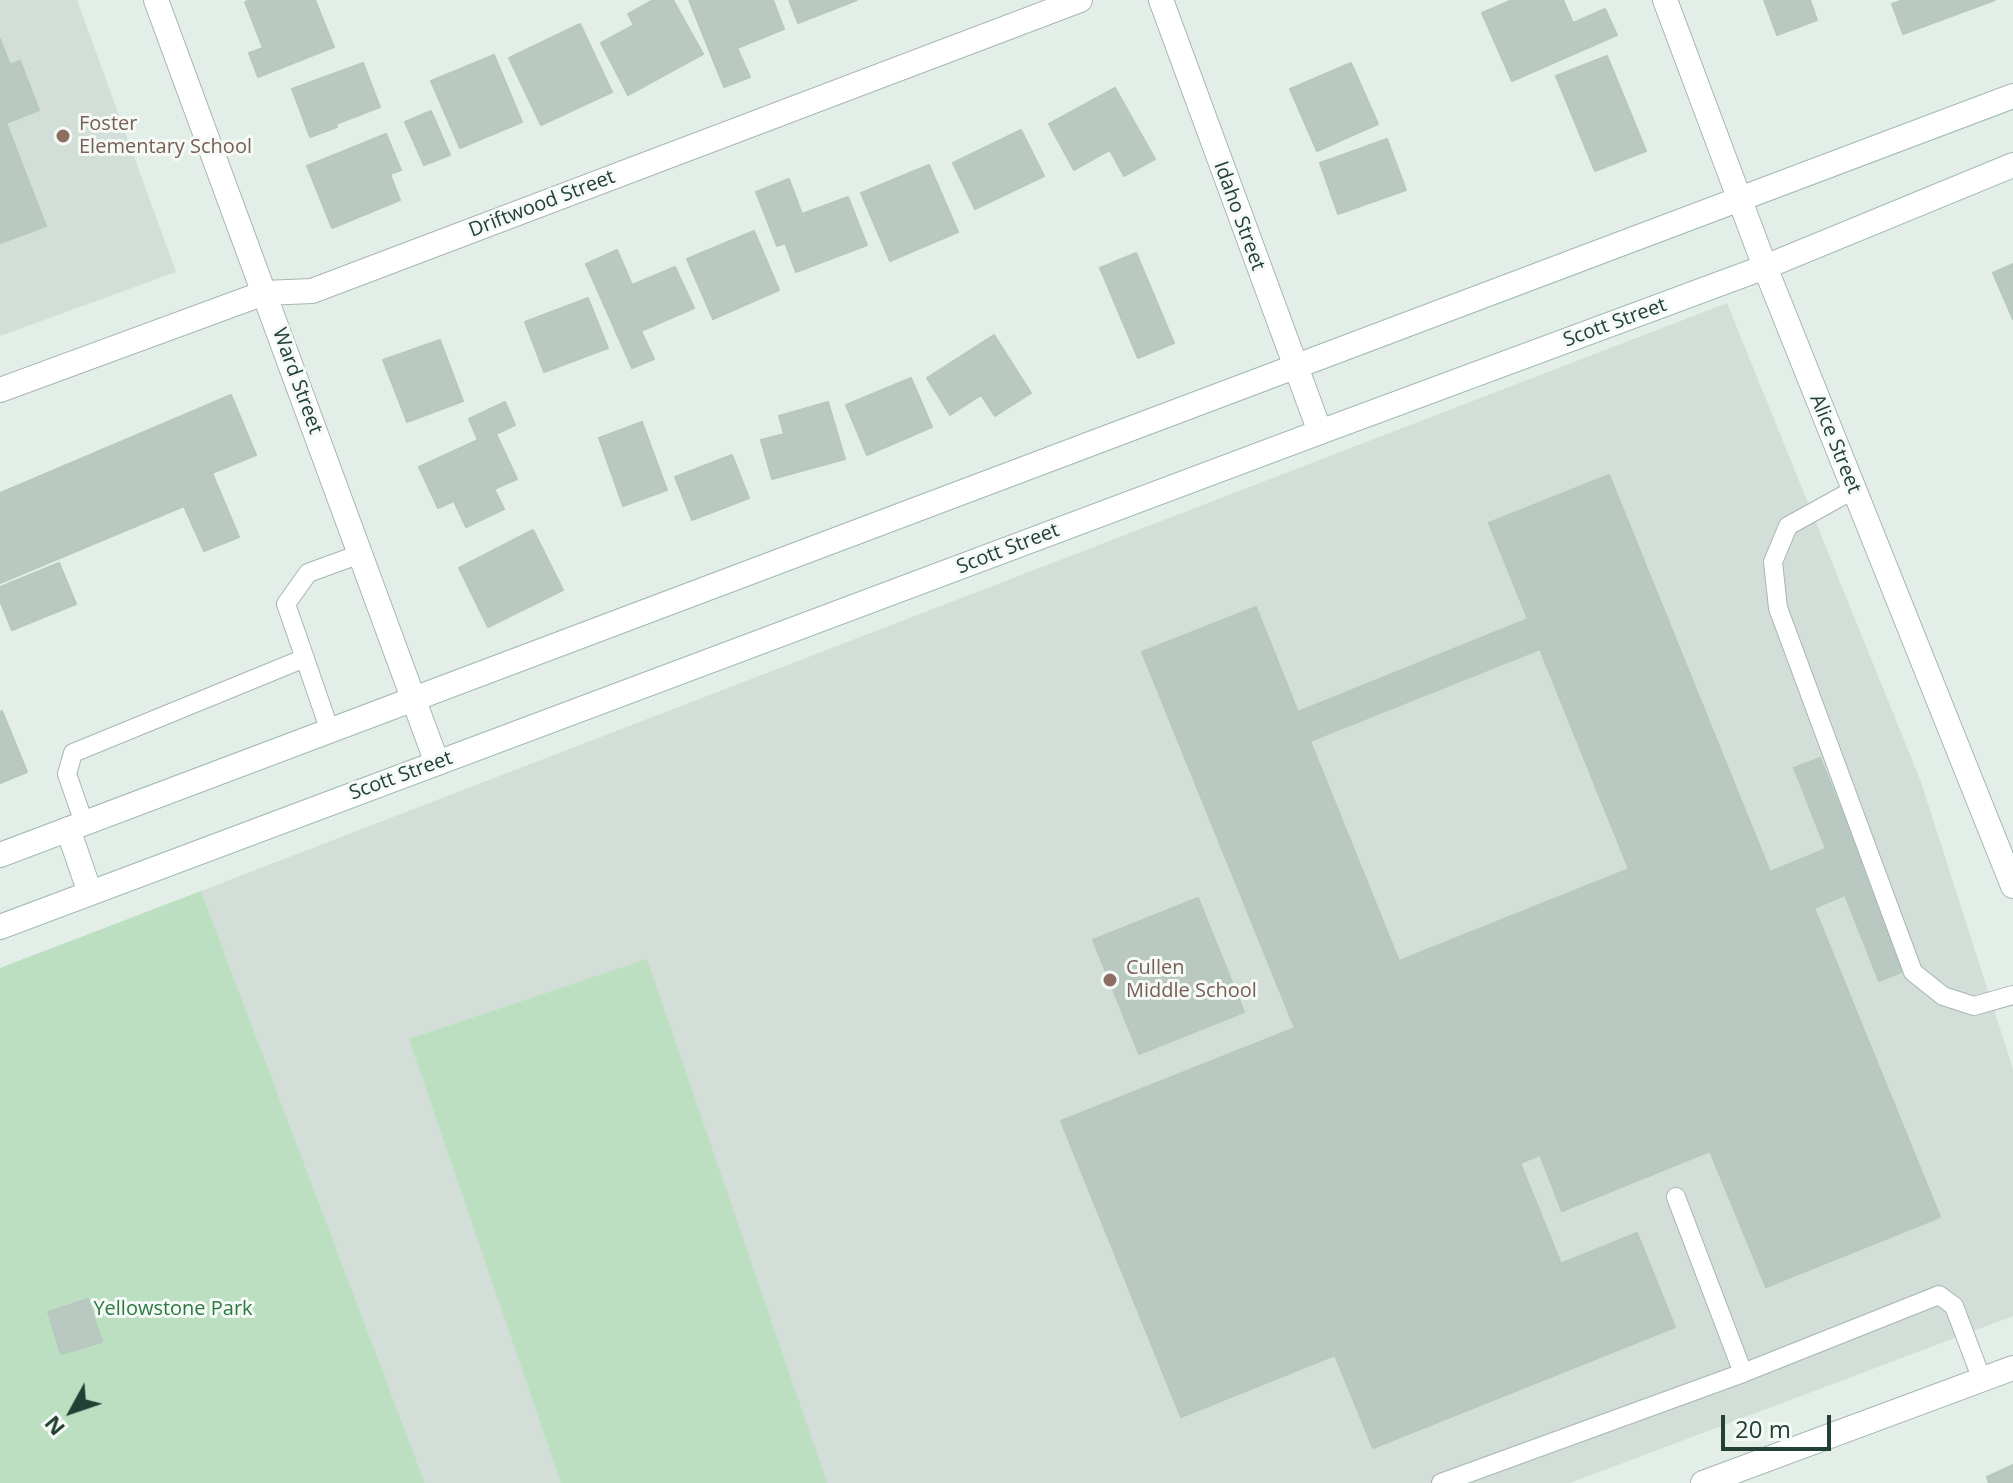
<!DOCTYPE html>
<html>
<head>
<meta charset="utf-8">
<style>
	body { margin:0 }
	#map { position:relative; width:2013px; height:1483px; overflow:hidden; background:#e4eee8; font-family:"Open Sans",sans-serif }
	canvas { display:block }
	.north { position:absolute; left:32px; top:1371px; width:80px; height:80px; -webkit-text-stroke:6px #f5faf7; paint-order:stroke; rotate:230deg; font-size:22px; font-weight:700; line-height:32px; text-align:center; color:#234035 }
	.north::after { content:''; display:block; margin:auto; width:28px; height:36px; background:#234035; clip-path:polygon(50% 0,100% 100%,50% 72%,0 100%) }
	.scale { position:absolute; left:1721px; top:1415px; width:110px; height:36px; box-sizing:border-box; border:4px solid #234035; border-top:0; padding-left:10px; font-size:24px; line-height:28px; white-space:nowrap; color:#234035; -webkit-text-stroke:6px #f5faf7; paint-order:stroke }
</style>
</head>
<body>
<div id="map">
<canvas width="2013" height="1483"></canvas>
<div class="north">N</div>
<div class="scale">20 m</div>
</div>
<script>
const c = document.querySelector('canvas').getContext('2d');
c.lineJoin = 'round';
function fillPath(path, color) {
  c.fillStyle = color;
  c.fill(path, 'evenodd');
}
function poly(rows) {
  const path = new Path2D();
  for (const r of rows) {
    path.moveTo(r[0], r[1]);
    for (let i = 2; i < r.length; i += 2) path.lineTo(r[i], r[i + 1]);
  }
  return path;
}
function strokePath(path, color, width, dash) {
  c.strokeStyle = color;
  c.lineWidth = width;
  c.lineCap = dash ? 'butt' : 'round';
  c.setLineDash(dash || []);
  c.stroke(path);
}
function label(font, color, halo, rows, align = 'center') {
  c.font = font + ' "Open Sans",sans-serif';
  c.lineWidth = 6;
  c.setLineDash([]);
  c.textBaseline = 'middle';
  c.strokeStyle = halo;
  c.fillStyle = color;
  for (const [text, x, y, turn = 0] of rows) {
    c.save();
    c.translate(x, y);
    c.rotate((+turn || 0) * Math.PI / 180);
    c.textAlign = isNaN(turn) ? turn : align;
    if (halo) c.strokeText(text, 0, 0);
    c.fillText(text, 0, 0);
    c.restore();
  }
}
fillPath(poly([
	[0,0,77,0,176,272,0,336],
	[1727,303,1921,782,2013,1069,2013,1316,1570,1483,425,1483,201,891]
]), '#d2ded7');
fillPath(poly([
	[201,891,425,1483,0,1483,0,968],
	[647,959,827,1483,561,1483,409,1039]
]), '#bcdfc2');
const building = poly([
	[251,0,315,0,334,47,258,77,249,53,263,48,245,2,251,0],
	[653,0,673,0,703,54,628,95,601,43,634,25,628,14,653,0],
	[689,0,773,0,784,29,737,48,750,77,724,87,689,0],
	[789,0,857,0,798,23,789,0],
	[1512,0,1563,0,1573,23,1605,9,1617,35,1512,81,1482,13,1512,0],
	[1764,0,1810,0,1817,20,1777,35,1764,0],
	[1903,0,1995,0,1903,34,1892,4,1903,0],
	[580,24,612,92,541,125,509,58,580,24],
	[0,39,10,65,20,61,39,110,6,123,46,226,0,243,0,39],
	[494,55,522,122,460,148,431,81,494,55],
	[1607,56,1646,151,1595,171,1556,76,1607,56],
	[363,63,380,107,336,124,337,127,310,137,292,89,363,63],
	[1351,63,1378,124,1317,151,1290,89,1351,63],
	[1115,88,1155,159,1124,176,1110,150,1074,170,1049,124,1115,88],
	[431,111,450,155,424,165,405,122,431,111],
	[1021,130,1044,176,975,209,953,163,1021,130],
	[386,134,401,170,390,174,400,200,332,228,307,166,386,134],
	[1387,139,1406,190,1338,214,1320,163,1387,139],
	[929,165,958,232,890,261,861,193,929,165],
	[789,179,802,214,848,197,867,245,796,272,785,243,777,246,756,192,789,179],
	[754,231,779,290,713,319,687,259,754,231],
	[617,250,632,285,675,267,694,308,641,331,654,359,632,368,586,264,617,250],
	[1136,253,1174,343,1138,358,1100,268,1136,253],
	[2013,264,2013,319,1993,273,2013,264],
	[588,298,608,348,544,372,525,322,588,298],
	[994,335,1031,393,995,416,981,395,950,415,927,378,994,335],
	[440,340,463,401,407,422,383,360,440,340],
	[911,378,932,427,867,455,846,405,911,378],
	[231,395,256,455,212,473,239,537,204,551,184,506,0,583,0,493,231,395],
	[505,402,515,425,496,434,517,479,494,489,504,509,466,527,454,501,438,508,419,467,478,440,469,419,505,402],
	[828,402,845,459,772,479,761,440,784,434,779,416,828,402],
	[642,422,667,490,623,506,599,438,642,422],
	[732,455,749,498,692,520,675,477,732,455],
	[1609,475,1770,872,1826,849,1794,768,1820,758,1906,970,1879,981,1845,895,1814,908,1940,1217,1766,1287,1710,1151,1562,1211,1540,1155,1520,1163,1561,1264,1181,1417,1061,1121,1295,1028,1142,652,1256,607,1298,712,1528,619,1489,523,1609,475],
	[1540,649,1629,869,1399,961,1310,741,1540,649],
	[533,530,563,590,488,627,459,568,533,530],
	[59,563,76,604,12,630,0,601,0,587,59,563],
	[2,711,27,772,0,783,0,712,2,711],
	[1198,898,1244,1012,1139,1054,1093,940,1198,898],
	[1637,1233,1675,1327,1373,1448,1335,1355,1637,1233],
	[88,1299,102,1342,61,1354,48,1312,88,1299],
	[2013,1465,2013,1483,1989,1483,1987,1477,2013,1465]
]);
fillPath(building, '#b9c9c1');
strokePath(building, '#b6c8bf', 2);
const service = poly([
	[1853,490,1788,526,1773,562,1778,608,1913,972,1943,996,1974,1006,2013,995],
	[330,731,286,604,308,573,360,554],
	[84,823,67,774,73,753,305,658],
	[1676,1197,1743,1373],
	[1441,1483,1743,1373,1939,1295,1954,1306,1982,1380]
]);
const minor = poly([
	[156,0,437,763],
	[1161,0,1320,432],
	[1665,0,1765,267,2013,886],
	[0,390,264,293,312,291,1080,0],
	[1703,1483,2013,1368]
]);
const secondary = poly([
	[68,829,90,893],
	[0,855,2013,96],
	[0,927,1320,432,1765,267,2013,165]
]);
strokePath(service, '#a6b6af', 20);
strokePath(minor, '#a6b6af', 26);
strokePath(secondary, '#a2baaf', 26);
strokePath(service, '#fff', 18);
strokePath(minor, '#fff', 24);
strokePath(secondary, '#fff', 24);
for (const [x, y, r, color] of [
	[63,136,8,"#8d6e63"],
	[1110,980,8,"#8d6e63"]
]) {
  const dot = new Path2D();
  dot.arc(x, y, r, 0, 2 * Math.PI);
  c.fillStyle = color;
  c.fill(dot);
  strokePath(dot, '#f5faf7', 3);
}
label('20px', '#785e54', '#f5faf7', [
	["Foster",79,124],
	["Elementary School",79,147],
	["Cullen",1126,968],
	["Middle School",1126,991]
], 'left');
label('20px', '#234035', '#f5faf7', [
	["Driftwood Street",542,204,-21],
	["Idaho Street",1239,216,70],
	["Scott Street",1615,323,-20],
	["Ward Street",297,381,70],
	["Alice Street",1835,444,68],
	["Scott Street",1008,549,-21],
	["Scott Street",401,776,-20]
]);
label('20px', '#2b7942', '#f5faf7', [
	["Yellowstone Park",173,1309]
]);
</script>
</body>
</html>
